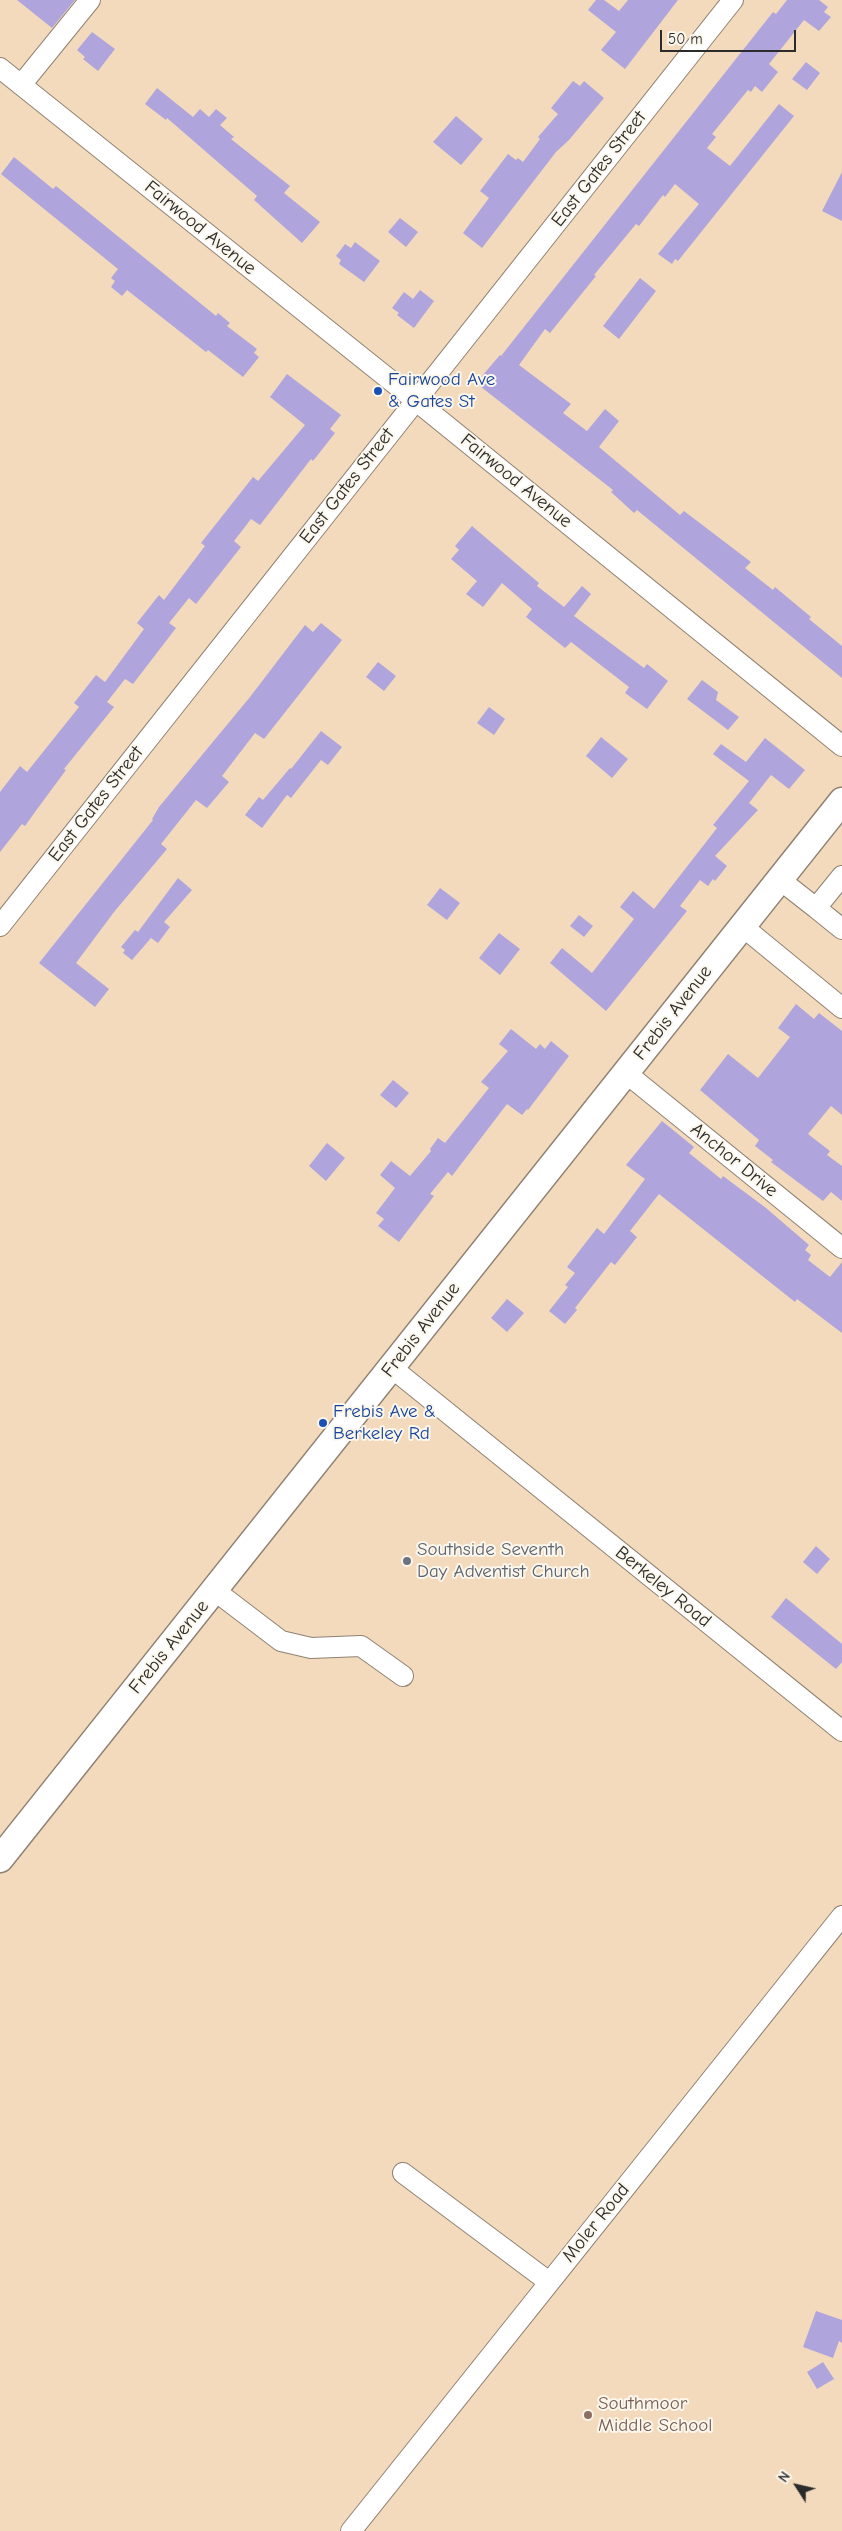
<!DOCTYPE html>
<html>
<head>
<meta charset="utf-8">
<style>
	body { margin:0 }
	#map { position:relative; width:842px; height:2531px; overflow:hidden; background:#f3dabc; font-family:"Comic Neue",sans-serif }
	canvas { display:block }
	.north { position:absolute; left:772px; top:2461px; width:50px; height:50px; -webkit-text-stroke:4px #fbf7ec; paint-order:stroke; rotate:305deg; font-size:14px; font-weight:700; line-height:20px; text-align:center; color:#2b2b2b }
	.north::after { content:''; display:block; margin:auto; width:18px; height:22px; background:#2b2b2b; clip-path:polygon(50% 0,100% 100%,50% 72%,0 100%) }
	.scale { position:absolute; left:660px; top:30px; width:136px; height:22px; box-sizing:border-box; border:2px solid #2b2b2b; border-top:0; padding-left:6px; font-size:15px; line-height:18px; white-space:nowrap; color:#2b2b2b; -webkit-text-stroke:4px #fbf7ec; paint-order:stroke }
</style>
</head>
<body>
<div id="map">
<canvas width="842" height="2531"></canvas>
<div class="north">N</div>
<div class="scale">50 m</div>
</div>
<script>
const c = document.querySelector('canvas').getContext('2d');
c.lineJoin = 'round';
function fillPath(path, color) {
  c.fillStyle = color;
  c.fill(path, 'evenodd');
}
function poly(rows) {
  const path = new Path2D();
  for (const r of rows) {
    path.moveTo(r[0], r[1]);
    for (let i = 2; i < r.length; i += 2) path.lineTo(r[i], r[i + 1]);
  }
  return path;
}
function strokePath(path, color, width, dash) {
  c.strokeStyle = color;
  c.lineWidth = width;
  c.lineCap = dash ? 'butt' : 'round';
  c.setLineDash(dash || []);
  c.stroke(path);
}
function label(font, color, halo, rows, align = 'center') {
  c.font = font + ' "Comic Neue",sans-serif';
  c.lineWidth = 4;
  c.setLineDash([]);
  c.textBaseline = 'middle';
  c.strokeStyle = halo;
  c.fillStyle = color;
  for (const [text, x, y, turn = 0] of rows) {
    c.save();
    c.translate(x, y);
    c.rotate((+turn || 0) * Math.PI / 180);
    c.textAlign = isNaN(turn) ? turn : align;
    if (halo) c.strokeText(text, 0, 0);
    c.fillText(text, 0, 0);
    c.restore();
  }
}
fillPath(poly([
	[17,0,75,0,52,28],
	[596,0,604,0,619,11,628,0,678,0,625,69,601,50,616,32,588,10],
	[787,0,819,0,828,7,824,12,831,17,819,31,804,20,769,64,778,72,762,92,755,86,751,92,748,90,712,134,716,137,707,148,730,166,779,104,794,116,678,261,675,259,672,264,658,254,699,204,675,184,665,197,663,195,639,226,636,224,594,275,596,276,579,297,550,333,545,329,519,365,571,404,563,413,587,431,605,409,619,421,599,447,680,515,684,511,751,562,745,568,773,590,775,587,811,617,809,619,842,646,842,678,637,510,634,513,611,492,613,490,476,383,500,355,501,356,773,12,776,14],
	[92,32,115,49,98,71,83,59,85,57,77,50],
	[806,62,820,73,807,90,792,79],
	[573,81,580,86,584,81,604,98,569,140,556,152,482,248,463,233,489,198,480,191,508,154,516,160,518,158,523,162,540,139,538,137,558,114,551,108],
	[157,88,193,117,200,109,209,117,216,109,227,118,220,125,234,137,231,139,290,186,284,193,320,222,302,243,254,200,257,196,167,118,166,120,145,104],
	[456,116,483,139,461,165,433,142],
	[14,157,53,189,56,186,216,316,218,313,230,323,227,326,257,349,254,353,259,357,243,377,208,350,206,352,127,290,122,296,111,287,115,281,111,278,118,269,1,174],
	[842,172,842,221,822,211],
	[400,218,418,232,406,247,388,232],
	[355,242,380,261,364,282,339,264,341,260,336,256,345,244,351,248],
	[640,278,656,291,619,339,603,326],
	[420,290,434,301,414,328,397,315,399,313,392,308,404,292,413,299],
	[287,374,341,415,330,429,335,433,313,461,311,459,260,525,251,519,234,541,241,547,196,604,189,598,169,623,176,628,133,684,125,679,107,702,114,707,64,769,66,770,35,812,25,826,22,824,0,852,0,792,20,766,27,772,79,707,74,703,96,675,105,682,144,629,137,623,159,595,164,600,205,546,201,543,253,477,258,481,305,425,270,397],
	[472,526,539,583,537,586,564,607,582,586,591,594,574,616,644,668,647,664,668,681,647,709,625,693,629,687,571,642,565,648,526,617,532,609,502,583,483,607,466,594,477,581,451,559,459,550,455,546],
	[321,623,342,640,264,739,255,733,222,776,229,782,207,808,196,800,161,844,167,849,114,912,76,963,109,989,95,1007,39,963,153,820,152,819,159,807,250,697,305,625,313,632],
	[378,662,396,676,384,691,366,677],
	[702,680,718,692,716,700,739,717,728,730,687,699],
	[489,707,505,719,494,735,477,723],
	[321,731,342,747,328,765,321,760,291,798,287,795,262,828,245,815,259,797,263,800,290,768,291,769],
	[601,737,628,759,612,778,586,756],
	[765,738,805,770,789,789,771,775,749,803,758,810,715,856,727,866,715,881,713,879,708,886,700,880,680,906,687,911,606,1011,550,963,562,948,592,973,634,919,620,907,633,891,654,909,717,828,713,825,749,781,713,754,721,744,746,762],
	[178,878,192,890,164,922,170,927,158,943,151,938,132,960,123,953,125,950,121,947,135,930,138,932],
	[440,888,460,903,447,920,427,905],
	[579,915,593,926,584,937,570,926],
	[499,933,520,949,500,975,479,958],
	[796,1004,814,1019,819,1013,842,1031,842,1115,831,1106,808,1134,830,1151,827,1155,842,1166,842,1201,831,1192,823,1201,771,1162,773,1160,755,1146,759,1140,700,1090,728,1054,758,1078,790,1037,778,1028],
	[511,1029,536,1049,540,1044,545,1049,551,1041,569,1056,528,1110,527,1109,522,1115,507,1104,452,1176,448,1172,430,1194,434,1196,399,1242,378,1226,384,1219,376,1213,395,1188,380,1175,391,1161,410,1176,431,1151,430,1149,438,1138,445,1143,489,1088,481,1082,508,1051,499,1044],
	[393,1080,409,1093,396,1108,380,1095],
	[662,1121,694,1147,689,1153,721,1179,723,1176,766,1208,809,1245,805,1250,811,1255,808,1260,830,1277,842,1262,842,1333,797,1299,795,1302,659,1194,630,1231,637,1237,615,1265,611,1262,575,1308,577,1310,565,1324,549,1311,568,1287,565,1285,575,1273,567,1267,597,1228,604,1234,645,1179,626,1165],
	[327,1143,345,1158,326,1181,309,1166],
	[507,1299,524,1313,507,1332,491,1318],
	[816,1546,830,1559,817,1574,803,1562],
	[786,1598,842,1644,842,1662,836,1669,771,1617],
	[816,2311,842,2320,842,2343,839,2341,833,2358,803,2347],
	[823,2362,834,2379,817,2389,807,2372]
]), '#afa5dc');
const minor = poly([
	[0,68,415,400,842,746],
	[21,85,90,0],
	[779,879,816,908,842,876],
	[816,908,842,929],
	[0,926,733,0],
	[742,926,842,1008],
	[626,1073,842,1248],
	[392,1368,842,1731],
	[214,1590,281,1641,311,1648,361,1646,403,1676],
	[403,2173,549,2282],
	[351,2531,842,1916]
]);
const major = poly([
	[0,1859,842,801]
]);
strokePath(minor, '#8f8274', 22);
strokePath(major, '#8f8274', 29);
strokePath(minor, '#fff', 20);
strokePath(major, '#fff', 26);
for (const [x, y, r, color] of [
	[378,391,5,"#1a4fb4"],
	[323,1423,5,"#1a4fb4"],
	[407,1561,5,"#6b7280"],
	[588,2415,5,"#8d6e63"]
]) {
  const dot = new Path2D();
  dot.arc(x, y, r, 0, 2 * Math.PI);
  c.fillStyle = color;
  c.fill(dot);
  strokePath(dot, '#fbf7ec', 2);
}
label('19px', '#2b2b2b', '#fbf7ec', [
	["East Gates Street",599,169,-52],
	["Fairwood Avenue",200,228,39],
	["Fairwood Avenue",516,481,39],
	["East Gates Street",347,486,-52],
	["East Gates Street",96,804,-52],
	["Frebis Avenue",673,1013,-52],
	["Anchor Drive",734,1160,39],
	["Frebis Avenue",421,1330,-52],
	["Berkeley Road",663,1587,39],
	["Frebis Avenue",169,1647,-51],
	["Moler Road",596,2223,-51]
]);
label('19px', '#164399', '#fbf7ec', [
	["Fairwood Ave",388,380],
	["& Gates St",388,402],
	["Frebis Ave &",333,1412],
	["Berkeley Rd",333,1434]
], 'left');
label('19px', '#5b616d', '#fbf7ec', [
	["Southside Seventh",417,1550],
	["Day Adventist Church",417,1572]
], 'left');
label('19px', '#785e54', '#fbf7ec', [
	["Southmoor",598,2404],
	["Middle School",598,2426]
], 'left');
</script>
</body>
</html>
